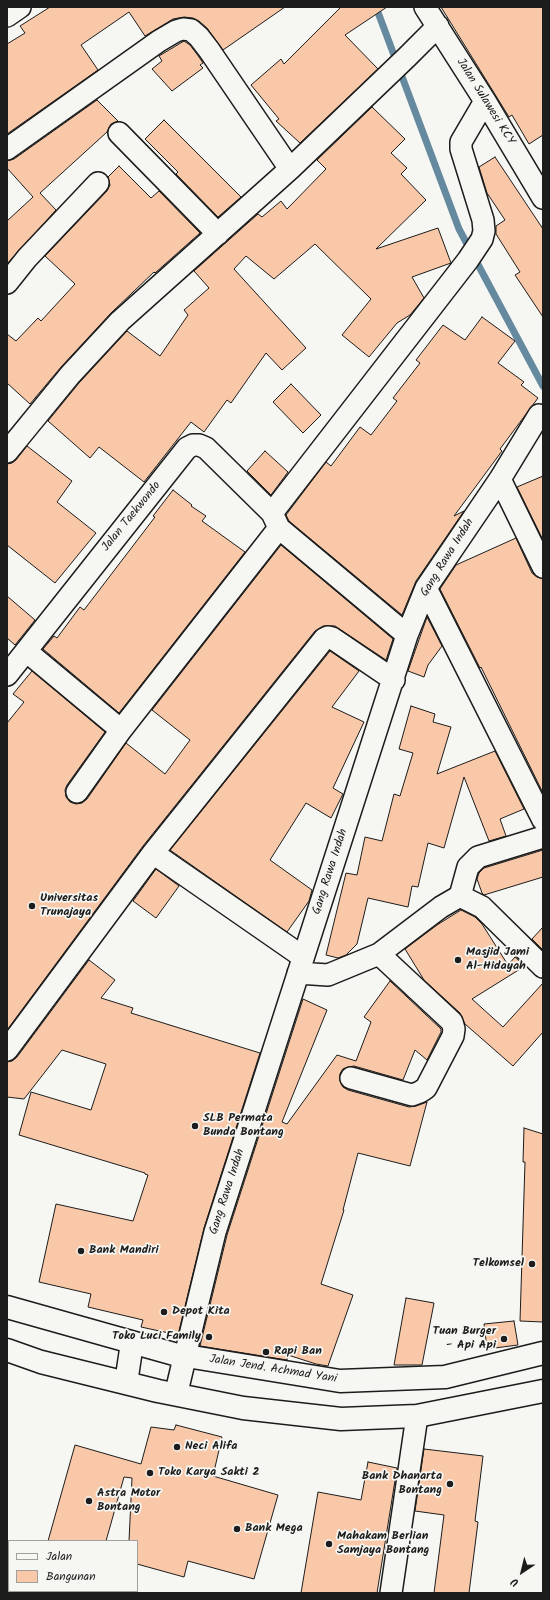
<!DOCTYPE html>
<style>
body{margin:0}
#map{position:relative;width:550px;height:1600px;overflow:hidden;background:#f6f6f2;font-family:Kalam,sans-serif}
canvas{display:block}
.frame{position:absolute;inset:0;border:8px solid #1c1c1c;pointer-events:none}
.legend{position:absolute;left:8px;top:1540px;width:130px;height:52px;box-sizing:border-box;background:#f6f6f2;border:1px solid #9f9f9c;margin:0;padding:5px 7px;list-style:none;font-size:12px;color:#1c1c1c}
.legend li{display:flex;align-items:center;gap:8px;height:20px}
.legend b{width:20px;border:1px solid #9f9f9c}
.north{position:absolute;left:502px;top:1552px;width:40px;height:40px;-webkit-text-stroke:3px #f6f6f2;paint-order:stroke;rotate:215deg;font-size:11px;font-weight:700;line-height:16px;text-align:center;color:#1c1c1c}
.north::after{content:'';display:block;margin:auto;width:14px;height:18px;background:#1c1c1c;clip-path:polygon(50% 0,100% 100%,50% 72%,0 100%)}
</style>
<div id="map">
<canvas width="550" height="1600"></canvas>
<div class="frame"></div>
<ul class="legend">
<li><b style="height:5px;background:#f6f6f2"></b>Jalan</li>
<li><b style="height:11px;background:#f9c8a8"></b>Bangunan</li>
</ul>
<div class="north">U</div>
</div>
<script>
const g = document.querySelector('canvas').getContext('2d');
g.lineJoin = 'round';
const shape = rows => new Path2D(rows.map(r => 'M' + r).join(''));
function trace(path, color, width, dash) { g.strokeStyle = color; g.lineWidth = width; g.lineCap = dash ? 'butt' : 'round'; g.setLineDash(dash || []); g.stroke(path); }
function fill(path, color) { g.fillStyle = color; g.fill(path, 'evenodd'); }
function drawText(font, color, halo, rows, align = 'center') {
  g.font = font + ' Kalam,sans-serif'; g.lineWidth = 3.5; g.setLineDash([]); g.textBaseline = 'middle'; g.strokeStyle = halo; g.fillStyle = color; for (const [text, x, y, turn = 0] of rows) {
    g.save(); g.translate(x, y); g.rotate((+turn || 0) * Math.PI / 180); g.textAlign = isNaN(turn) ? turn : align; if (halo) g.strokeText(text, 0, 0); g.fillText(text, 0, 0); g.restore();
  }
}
trace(shape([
 [376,7,459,229,543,386]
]), '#658a9f', 7);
const building = shape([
 [50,7,285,7,223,50,207,28,199,21,193,18,184,17,173,19,145,36,129,12,81,45,98,70,7,134,7,44,25,33,20,26,50,7],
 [341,7,387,7,345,35,378,69,300,143,276,121,279,119,251,85,281,59,284,64,341,7],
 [441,7,543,7,543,135,529,144,512,115,509,117,441,7],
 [184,41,190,45,199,57,203,63,200,65,203,68,172,91,152,69,162,61,159,56,184,41],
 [97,100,118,121,111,124,107,132,40,193,56,210,7,264,7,221,33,197,7,168,7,161,14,159,97,100],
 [372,107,405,139,391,153,407,168,401,174,426,200,376,249,438,228,451,263,412,277,424,298,410,315,397,323,369,357,342,335,371,299,315,244,274,279,246,256,234,269,306,348,282,370,266,353,231,403,227,400,204,432,191,422,144,482,99,447,90,458,48,421,79,383,127,331,160,356,188,315,184,310,209,288,194,271,258,214,262,217,281,201,287,209,326,169,317,160,372,107],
 [164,120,241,197,218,217,176,174,178,172,145,139,164,120],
 [495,157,543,229,543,317,515,275,520,272,496,234,496,226,505,220,487,193,479,167,495,157],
 [119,166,151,198,159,191,200,233,155,273,154,272,111,313,61,367,30,404,7,383,7,334,16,341,38,318,41,321,75,284,45,256,107,191,110,185,108,177,119,166],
 [482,317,515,341,498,363,524,382,521,385,538,398,500,449,502,451,454,516,464,511,416,581,402,615,289,521,286,515,326,462,331,466,360,427,371,435,397,401,393,398,420,363,416,360,443,325,465,340,482,317],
 [291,384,321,415,303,433,273,402,291,384],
 [27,446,72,481,57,502,96,533,55,583,7,545,7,464,12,463,16,460,27,446],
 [265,451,288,472,271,495,247,471,265,451],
 [543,476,543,540,517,487,543,476],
 [173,490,192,505,191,506,206,516,202,521,245,552,119,713,43,649,54,636,57,638,80,607,84,610,155,517,153,516,173,490],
 [516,538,532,573,537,577,543,579,543,793,481,667,480,668,440,589,456,565,516,538],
 [281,545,393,639,386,660,335,626,323,626,315,631,143,846,7,1030,7,723,24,702,13,694,32,671,105,732,67,785,65,790,66,797,70,802,76,804,82,803,87,799,126,743,165,774,190,740,152,710,281,545],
 [7,596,35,620,15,645,7,638,7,596],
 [427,617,442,646,428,665,424,677,408,671,427,617],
 [330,651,359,671,332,707,364,722,333,788,343,794,331,818,306,803,270,860,312,890,309,901,287,932,170,850,330,651],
 [411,706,435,714,433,722,451,727,437,774,495,751,524,809,500,819,506,836,489,841,464,777,444,848,428,843,418,887,412,886,408,907,368,898,357,944,346,955,338,958,326,955,346,873,357,875,365,837,382,841,394,794,400,796,413,753,399,749,411,706],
 [543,850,543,877,484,895,482,893,477,879,479,873,484,868,543,850],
 [156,869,179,886,156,918,133,901,156,869],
 [461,910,475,917,482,924,508,965,515,957,525,966,472,999,503,1027,543,983,543,1032,513,1066,465,1024,460,1013,424,980,405,949,437,925,461,910],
 [543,927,543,950,532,939,543,927],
 [89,960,115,980,101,998,133,1008,131,1013,260,1053,204,1228,178,1335,141,1327,143,1320,88,1307,91,1294,39,1282,56,1204,133,1221,148,1175,145,1174,145,1173,19,1135,31,1092,91,1110,106,1064,62,1050,24,1099,7,1097,7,1062,12,1061,17,1057,89,960],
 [390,981,441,1029,441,1032,427,1060,415,1050,403,1080,354,1066,348,1067,343,1069,340,1074,340,1081,343,1087,348,1090,409,1107,416,1106,427,1102,410,1166,358,1153,343,1210,344,1210,321,1284,353,1295,328,1366,316,1364,288,1355,287,1360,200,1346,227,1235,303,999,327,1010,282,1122,287,1124,337,1055,356,1061,371,1022,364,1017,390,981],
 [524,1128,543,1134,543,1322,520,1321,525,1162,523,1162,524,1128],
 [406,1298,434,1303,422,1365,394,1365,406,1298],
 [514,1321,518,1345,487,1349,484,1324,514,1321],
 [176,1425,222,1437,213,1476,278,1495,254,1579,188,1561,184,1577,137,1564,137,1541,129,1541,132,1478,124,1477,106,1541,48,1541,75,1445,141,1464,151,1427,174,1430,176,1425],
 [424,1449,483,1456,475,1521,478,1522,469,1593,434,1593,444,1515,415,1511,424,1449],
 [368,1462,397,1468,377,1593,301,1593,318,1492,361,1500,368,1462]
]);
fill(building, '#f9c8a8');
trace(building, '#1c1c1c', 1);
const street = shape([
 [425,7,485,101,543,198],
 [7,16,20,7],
 [119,133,218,234],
 [7,149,159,41,176,31,183,29,191,30,199,37,209,50,290,169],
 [7,283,27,258,98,183],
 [7,452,70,375,120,321,290,169,407,57,438,26],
 [500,479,543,567],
 [426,588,543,820],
 [407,635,279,528,272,513,468,260,482,239,484,231,483,220,461,149,461,142,485,101],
 [26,651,121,730],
 [7,675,187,448,193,445,199,445,206,448,272,513],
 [77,792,121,730,279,528],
 [153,853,303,957],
 [460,896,468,867,478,857,543,837],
 [298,973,328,975,379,954,441,907,460,896,482,907,543,967],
 [7,1050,153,853,324,639,328,637,332,638,394,680],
 [351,1078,412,1095,420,1092,426,1088,453,1036,454,1029,452,1022,379,954],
 [185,1356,215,1232,407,635,426,588,500,479,539,415],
 [391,1593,417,1416]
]);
const secondary = shape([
 [7,1307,174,1354,340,1381,445,1377,543,1353],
 [7,1350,41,1362,158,1391,243,1408,341,1419,417,1416,543,1391],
 [126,1383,132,1343],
 [176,1394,185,1356]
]);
trace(street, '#1c1c1c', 24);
trace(secondary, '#1c1c1c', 25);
trace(street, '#f6f6f2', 21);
trace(secondary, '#f6f6f2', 22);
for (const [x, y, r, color] of [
 [32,906,4,"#1c1c1c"],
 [458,960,4,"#1c1c1c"],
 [195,1126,4,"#1c1c1c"],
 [81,1251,4,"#1c1c1c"],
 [532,1264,4,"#1c1c1c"],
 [164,1312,4,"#1c1c1c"],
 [209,1337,4,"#1c1c1c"],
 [504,1339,4,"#1c1c1c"],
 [266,1352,4,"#1c1c1c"],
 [177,1447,4,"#1c1c1c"],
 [150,1473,4,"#1c1c1c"],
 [450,1484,4,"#1c1c1c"],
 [89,1501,4,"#1c1c1c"],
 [237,1529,4,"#1c1c1c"],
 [329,1544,4,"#1c1c1c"]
]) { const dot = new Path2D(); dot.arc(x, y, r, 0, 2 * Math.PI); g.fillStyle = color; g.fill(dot); trace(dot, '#f6f6f2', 1.5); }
drawText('12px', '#1c1c1c', '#f6f6f2', [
 ["Jalan Sulawesi KCY",485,102,58],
 ["Jalan Taekwondo",132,517,-51],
 ["Gang Rawa Indah",448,558,-58],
 ["Gang Rawa Indah",331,872,-72],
 ["Gang Rawa Indah",228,1192,-72],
 ["Jalan Jend. Achmad Yani",273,1370,9]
]);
drawText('bold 12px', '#1c1c1c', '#f6f6f2', [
 ["Universitas",40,899],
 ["Trunajaya",40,913],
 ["Masjid Jami",466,953],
 ["Al-Hidayah",466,967],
 ["SLB Permata",203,1119],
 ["Bunda Bontang",203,1133],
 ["Bank Mandiri",89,1251],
 ["Telkomsel",524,1264,"right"],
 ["Depot Kita",172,1312],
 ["Tuan Burger",496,1332,"right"],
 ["- Api Api",496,1346,"right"],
 ["Toko Luci Family",201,1337,"right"],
 ["Rapi Ban",274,1352],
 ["Neci Alifa",185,1447],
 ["Toko Karya Sakti 2",158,1473],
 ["Bank Dhanarta",442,1477,"right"],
 ["Bontang",442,1491,"right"],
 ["Astra Motor",97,1494],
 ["Bontang",97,1508],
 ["Bank Mega",245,1529],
 ["Mahakam Berlian",337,1537],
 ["Samjaya Bontang",337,1551]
], 'left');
</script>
